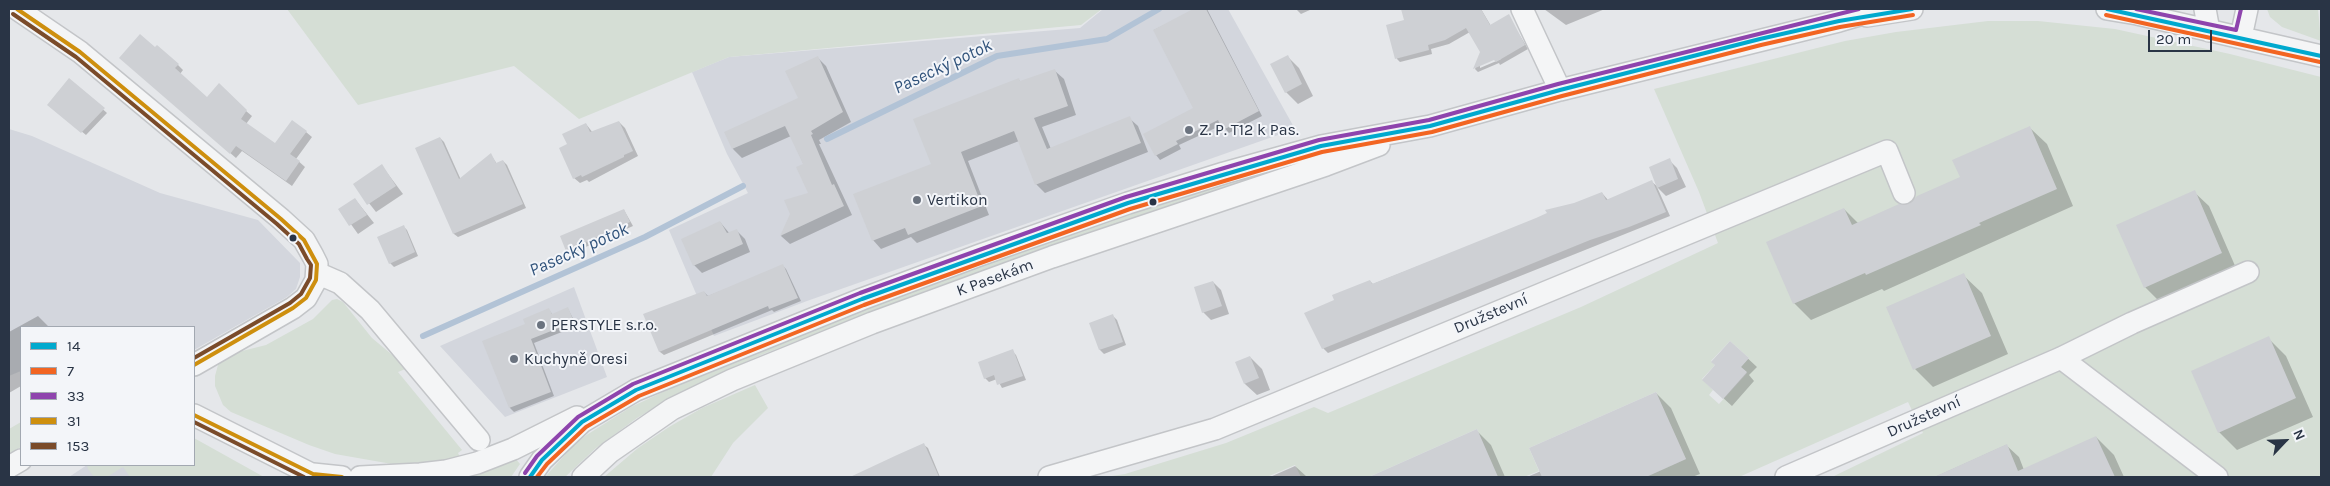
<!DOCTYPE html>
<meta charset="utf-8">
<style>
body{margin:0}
#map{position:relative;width:2330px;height:486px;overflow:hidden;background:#e5e7ea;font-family:Karla,sans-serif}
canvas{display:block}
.frame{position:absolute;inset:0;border:10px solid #293445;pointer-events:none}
.legend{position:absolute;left:20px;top:326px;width:175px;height:140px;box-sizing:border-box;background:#f3f5f9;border:1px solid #a2a8b1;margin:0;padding:6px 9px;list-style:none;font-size:15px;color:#293445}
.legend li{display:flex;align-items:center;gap:10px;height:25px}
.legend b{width:25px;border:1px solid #a2a8b1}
.north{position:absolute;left:2260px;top:416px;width:50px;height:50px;-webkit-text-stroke:4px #f3f5f9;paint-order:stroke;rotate:66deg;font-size:14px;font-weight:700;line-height:20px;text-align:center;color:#293445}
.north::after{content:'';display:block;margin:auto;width:18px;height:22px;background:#293445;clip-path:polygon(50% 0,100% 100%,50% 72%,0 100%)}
.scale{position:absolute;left:2148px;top:30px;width:64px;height:22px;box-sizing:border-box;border:2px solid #293445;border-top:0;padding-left:6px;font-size:15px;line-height:18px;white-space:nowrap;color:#293445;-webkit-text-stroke:4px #f3f5f9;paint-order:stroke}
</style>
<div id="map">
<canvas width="2330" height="486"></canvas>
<div class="frame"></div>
<ul class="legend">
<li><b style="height:6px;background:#00a9ce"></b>14</li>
<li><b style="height:6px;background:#f26522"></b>7</li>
<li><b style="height:6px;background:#8e44ad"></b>33</li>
<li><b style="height:6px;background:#ce8f0e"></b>31</li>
<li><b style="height:6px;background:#7a4b2a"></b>153</li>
</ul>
<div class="north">N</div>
<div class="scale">20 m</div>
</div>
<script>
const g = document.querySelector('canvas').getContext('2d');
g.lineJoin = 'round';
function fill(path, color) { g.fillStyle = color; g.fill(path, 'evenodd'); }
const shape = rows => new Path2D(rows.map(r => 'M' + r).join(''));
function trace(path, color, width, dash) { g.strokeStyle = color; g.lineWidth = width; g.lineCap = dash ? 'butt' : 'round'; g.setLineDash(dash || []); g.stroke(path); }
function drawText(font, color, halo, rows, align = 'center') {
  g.font = font + ' Karla,sans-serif'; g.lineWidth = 4; g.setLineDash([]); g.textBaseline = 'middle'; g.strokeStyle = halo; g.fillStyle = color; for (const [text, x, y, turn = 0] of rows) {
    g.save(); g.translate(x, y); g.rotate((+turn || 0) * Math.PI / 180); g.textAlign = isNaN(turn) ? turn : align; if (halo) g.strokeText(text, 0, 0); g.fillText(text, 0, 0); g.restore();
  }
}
fill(shape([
 [1103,9,1228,9,1295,129,807,301,714,336,669,230,748,193,727,154,692,72,729,57,1080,28],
 [9,129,32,136,160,193,258,220,300,263,300,277,296,289,287,297,194,350,194,327,21,327,21,371,9,376],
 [574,287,607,377,505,417,440,346],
 [87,465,126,465,135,477,69,477]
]), '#d3d6dd');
fill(shape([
 [287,9,1102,9,1081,25,729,57,579,119,514,66,358,105],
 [2267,9,2318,9,2321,41,2282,27,2270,17],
 [1988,21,2038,21,2115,29,2230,54,2321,77,2321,477,1832,477,1923,433,1908,402,1739,477,1646,477,1686,459,1656,392,1529,448,1539,471,1524,477,1498,477,1477,429,1369,477,1301,477,1295,465,1267,477,1105,477,1125,474,1226,443,1314,407,1328,413,1581,307,1718,243,1699,192,1654,89,1845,41,1896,32],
 [1730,341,1749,358,1741,367,1747,373,1719,404,1709,395,1713,390,1702,379,1715,365,1711,361],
 [1265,172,1257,177,1123,221,925,291,761,355,681,392,637,418,596,448,565,477,545,477,571,448,585,436,631,407,678,385,925,286,1122,216,1257,173],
 [337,299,343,302,372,338,408,368,398,372,462,450,458,453,461,459,420,465,392,464,335,454,309,445,231,412,223,405,215,386,215,376,218,365,225,357,234,353,266,345,313,319,332,300],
 [755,385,768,408,733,443,711,477,604,477,638,448,669,427,702,408],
 [21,422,21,447,9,454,9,429],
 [194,438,264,477,130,477,123,467,107,477,94,477,88,469,87,465,194,465],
 [515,458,520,464,511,477,461,477]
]), '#d5ded5');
fill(shape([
 [1196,9,1207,9,1262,116,1229,133,1222,125,1179,145,1181,149,1160,160,1156,155,1195,108,1154,30],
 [1296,9,1312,9,1301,14],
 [1402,9,1481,9,1491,26,1508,16,1528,49,1500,65,1499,63,1478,72,1475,69,1482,52,1470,32,1449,44,1431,49,1432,54,1400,62,1397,59,1388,26,1405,21],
 [1500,56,1501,59,1480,68,1480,65],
 [1544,9,1605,9,1566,25],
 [817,57,826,66,851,122,819,140,821,144,819,144,852,215,790,244,781,236,791,214,809,194,804,165,791,136,742,158,733,149,726,132,799,99],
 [1288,57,1299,68,1313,96,1298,104,1286,92],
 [127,64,178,65,183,70,180,74,207,98,246,111,252,116,246,124,276,145,306,132,312,137,296,159,305,167,292,186,242,151,236,158],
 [1055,71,1064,79,1076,115,1042,127,1051,149,1129,118,1138,126,1148,152,1045,193,1036,184,1019,141,968,161,989,215,917,243,911,237,881,249,873,240,933,164,1019,80,1021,82],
 [70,80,107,113,86,135,53,108],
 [619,122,625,128,638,156,589,182,587,180,580,183,574,178,569,145,586,124,593,133],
 [2030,128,2047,144,2073,206,1884,291,1882,289,1811,320,1794,303,1844,209,1858,223,1910,206,1961,178],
 [440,138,444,142,461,180,491,155,497,164,503,161,507,165,526,208,458,237,454,234,417,149],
 [1669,160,1677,168,1686,187,1666,196,1657,187,1670,216,1328,353,1323,348,1335,300,1370,281,1373,284,1602,193,1608,200,1652,182,1658,187],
 [382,166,403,194,376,212,354,184],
 [2194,192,2209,206,2236,268,2159,301,2145,287],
 [355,199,374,223,358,234,340,209],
 [624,210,633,226,570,254,567,250],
 [720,222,730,234,737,231,745,239,750,252,702,273,694,265],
 [403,226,407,230,418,256,394,267,390,263],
 [783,266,786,269,801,301,774,312,772,310,664,355,660,352,645,315,704,292,708,296],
 [1963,275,1982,293,2008,354,1933,387,1915,369,1888,308],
 [1213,282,1221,290,1229,314,1211,320,1203,312],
 [568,309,577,326,534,343,554,396,514,412,510,408,484,342,527,325,549,310,553,315],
 [38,316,49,327,21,327,21,386,9,393,9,332],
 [1113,316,1117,320,1126,345,1104,354,1100,350,1090,324],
 [2268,338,2286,356,2313,417,2237,450,2219,432],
 [1730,342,1757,367,1749,375,1754,381,1732,406,1711,387,1716,365],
 [1012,351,1016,355,1026,380,1002,388,997,379,989,382,985,378],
 [1250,357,1262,369,1270,390,1257,395,1245,384,1237,363],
 [1656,393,1671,408,1700,474,1692,477,1527,477,1541,471],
 [1477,431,1491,445,1505,477,1372,477],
 [2096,437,2114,455,2124,477,1935,477,2006,445,2019,457,2024,470],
 [924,445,928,448,940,477,851,477],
 [1295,466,1307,477,1270,477]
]), '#0003');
trace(shape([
 [827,139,997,56,1107,39,1159,9],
 [423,336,645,237,743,186]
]), '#b2c3d6', 6);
fill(shape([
 [1193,9,1206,9,1259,111,1223,130,1218,120,1176,141,1178,144,1155,156,1143,134,1193,108,1153,30],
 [1401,9,1481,9,1490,25,1509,14,1525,45,1496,62,1494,60,1473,69,1480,52,1466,28,1445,40,1428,45,1429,50,1395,59,1386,25,1404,20],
 [140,34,155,47,157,45,179,64,175,68,207,97,219,83,247,110,241,119,275,143,292,120,307,131,290,154,300,161,286,181,236,146,230,154,119,58],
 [1288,55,1302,84,1285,93,1270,64],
 [818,56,843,112,811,131,813,134,811,135,832,185,834,184,844,206,780,236,790,214,784,200,808,193,796,167,803,164,785,126,732,149,724,132,798,98,785,71],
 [1055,69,1068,106,1034,118,1047,149,1130,116,1141,143,1035,185,1014,131,961,152,982,206,908,235,905,228,872,241,853,194,931,164,913,119,1019,78,1020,81],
 [69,78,105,108,81,133,47,105],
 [619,121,633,151,624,155,624,157,582,177,581,175,573,179,559,148,567,144,562,134,586,123,590,132],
 [2030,126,2057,189,1979,223,1981,225,1866,275,1865,273,1793,304,1766,242,1844,208,1852,225,1899,204,1909,204,1917,196,1960,177,1952,160],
 [440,137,459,179,491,153,496,163,503,160,523,204,453,234,415,148],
 [1670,158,1678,179,1657,188,1649,167],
 [382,164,396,186,367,205,353,184],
 [1652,180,1666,212,1629,227,1590,240,1322,349,1304,313,1334,300,1332,295,1370,280,1372,284,1402,272,1536,218,1547,213,1545,210,1574,203,1602,192,1606,200],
 [2195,190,2222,253,2144,288,2116,225],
 [355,198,367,215,349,226,338,209],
 [624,209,630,222,566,251,560,236],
 [720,221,727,233,737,229,743,244,693,266,681,239],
 [404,225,415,252,389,264,377,237],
 [783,264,798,298,769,309,768,306,659,352,643,314,704,291,707,296],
 [1964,273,1991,336,1913,370,1886,307],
 [1213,281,1222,306,1202,313,1194,287],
 [568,307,574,322,531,339,551,392,509,408,482,341,525,324,523,319,549,308,552,314],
 [1113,314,1123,342,1099,350,1089,323],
 [2269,336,2296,398,2218,433,2191,371],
 [1730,341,1749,358,1741,367,1747,372,1723,399,1702,380,1715,365,1711,362],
 [1013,349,1023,376,997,385,994,375,984,379,978,362],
 [1250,356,1259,378,1244,384,1235,362],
 [1656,392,1686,459,1646,477,1542,477,1529,448],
 [1477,429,1498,477,1369,477],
 [2096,436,2115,477,1934,477,2007,444,2018,471],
 [924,443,939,477,850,477,897,455]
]), '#ced0d4');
const minor = shape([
 [17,9,80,52,281,219,304,240,313,256,317,264,316,280,306,298,293,308,194,365],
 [1522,9,1560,90],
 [2107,9,2137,14,2321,56],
 [2205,9,2209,31],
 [1867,16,1912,9],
 [2241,37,2247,9],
 [317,273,340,283,370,310,479,440],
 [2061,358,2217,477],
 [194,415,317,477],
 [9,467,21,460],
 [313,474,342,477],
 [360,477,420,474,446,471,477,463,513,449,577,417],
 [530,477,542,460,582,422,636,390,862,299,980,255,1128,203,1224,173,1321,146,1430,126,1560,90,1839,21,1880,9],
 [583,477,610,452,672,409,732,380,872,323,1052,257,1326,165,1379,145],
 [1049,477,1215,429,1887,151,1904,193],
 [1786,477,2061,358,2132,323,2248,272]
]);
trace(minor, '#c3c5c8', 24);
trace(minor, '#f4f5f6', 21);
trace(shape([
 [2107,9,2321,56],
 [530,477,542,460,582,422,636,390,862,299,1128,203,1321,146,1430,126,1560,90,1760,39,1839,21,1912,9]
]), '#00a9ce', 4);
trace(shape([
 [2106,15,2320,62],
 [537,477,547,464,586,427,639,396,864,305,1130,209,1322,152,1432,132,1562,96,1761,45,1840,27,1913,15]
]), '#f26522', 4);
trace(shape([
 [2136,9,2236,30,2241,9],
 [525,473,537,456,578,417,633,384,860,293,1126,197,1319,140,1429,120,1558,84,1859,9]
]), '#8e44ad', 4);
trace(shape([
 [17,9,80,52,281,219,304,240,317,264,316,280,306,298,293,308,194,365],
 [194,415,313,474,342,477]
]), '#ce8f0e', 4);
trace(shape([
 [13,14,76,57,277,224,299,244,307,259,311,265,310,278,301,294,290,303,194,358],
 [194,422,304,477]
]), '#7a4b2a', 4);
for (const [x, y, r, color] of [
 [1189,130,5,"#6b737f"],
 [917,200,5,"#6b737f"],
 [1153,202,4.5,"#293445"],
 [293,238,4.5,"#293445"],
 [541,325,5,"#6b737f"],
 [514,359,5,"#6b737f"]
]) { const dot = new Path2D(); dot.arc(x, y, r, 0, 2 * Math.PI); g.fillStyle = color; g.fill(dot); trace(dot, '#f3f5f9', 2); }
drawText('16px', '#293445', '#f3f5f9', [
 ["Z. P. T12 k Pas.",1199,130],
 ["Vertikon",927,200],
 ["PERSTYLE s.r.o.",551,325],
 ["Kuchyně Oresi",524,359]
], 'left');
drawText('16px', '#293445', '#f3f5f9', [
 ["K Pasekám",995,278,-20],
 ["Družstevní",1491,314,-23],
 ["Družstevní",1924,417,-24]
]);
drawText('italic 18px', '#31537b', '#f3f5f9', [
 ["Pasecký potok",943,67,-25],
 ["Pasecký potok",579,250,-24]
]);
</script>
